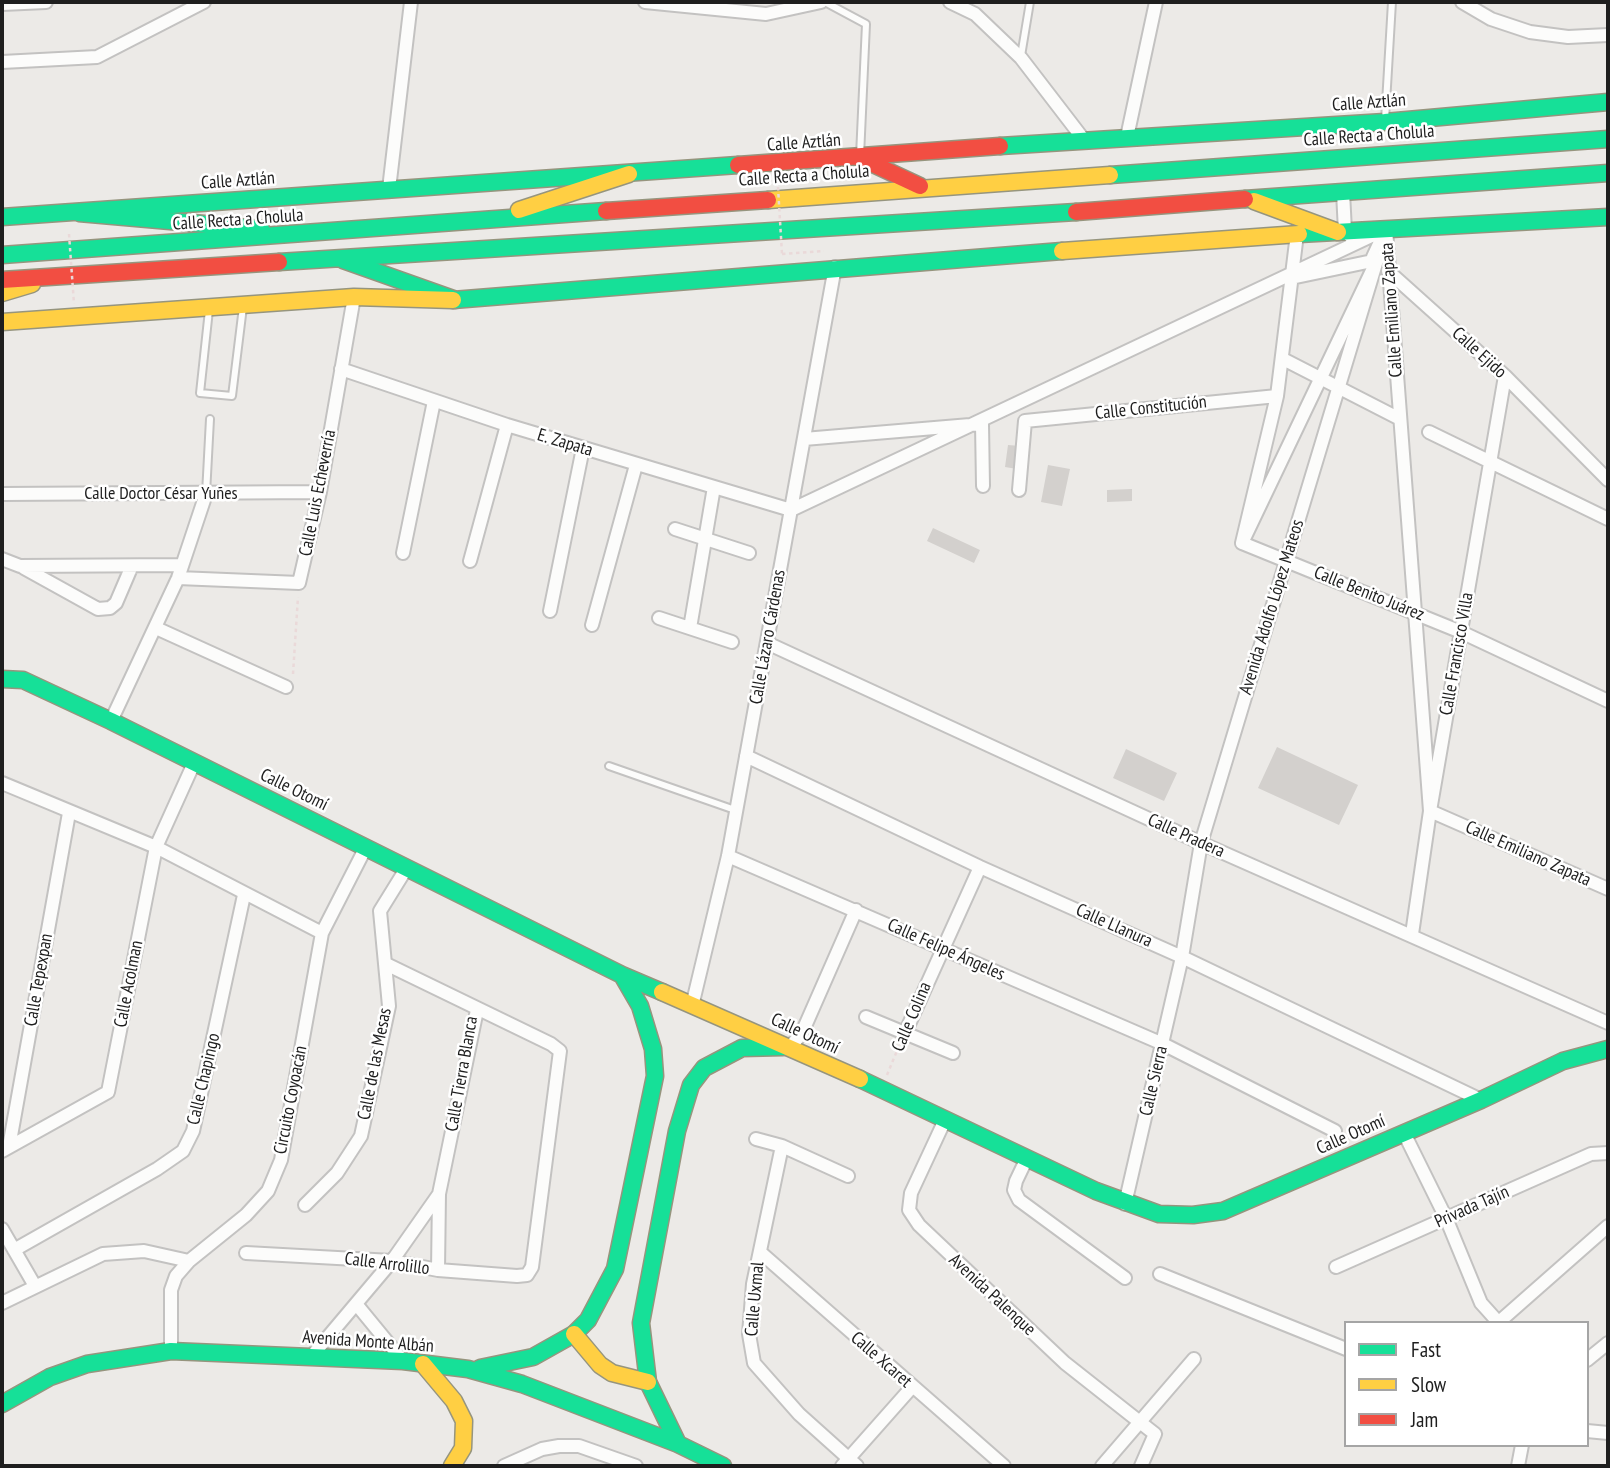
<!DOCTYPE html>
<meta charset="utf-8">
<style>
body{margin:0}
#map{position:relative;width:1610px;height:1468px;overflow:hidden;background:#eceae7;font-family:"PT Sans Narrow",sans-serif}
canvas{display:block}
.frame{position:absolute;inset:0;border:4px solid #1e1e1e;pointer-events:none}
.legend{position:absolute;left:1344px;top:1321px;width:245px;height:126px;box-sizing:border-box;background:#fff;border:2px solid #a5a5a5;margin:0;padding:9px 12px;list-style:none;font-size:21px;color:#1e1e1e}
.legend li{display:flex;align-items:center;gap:14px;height:35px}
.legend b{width:35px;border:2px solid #a5a5a5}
</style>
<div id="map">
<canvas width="1610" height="1468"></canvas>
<div class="frame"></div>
<ul class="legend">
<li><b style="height:9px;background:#16e098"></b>Fast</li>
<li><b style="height:9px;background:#ffcf43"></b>Slow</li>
<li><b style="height:9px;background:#f24e42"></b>Jam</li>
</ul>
</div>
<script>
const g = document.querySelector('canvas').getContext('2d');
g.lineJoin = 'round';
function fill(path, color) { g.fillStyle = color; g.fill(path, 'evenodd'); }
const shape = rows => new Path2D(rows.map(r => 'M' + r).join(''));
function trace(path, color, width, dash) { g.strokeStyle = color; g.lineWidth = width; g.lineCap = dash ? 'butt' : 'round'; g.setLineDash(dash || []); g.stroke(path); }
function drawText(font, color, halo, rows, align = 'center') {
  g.font = font + ' "PT Sans Narrow",sans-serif'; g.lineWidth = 5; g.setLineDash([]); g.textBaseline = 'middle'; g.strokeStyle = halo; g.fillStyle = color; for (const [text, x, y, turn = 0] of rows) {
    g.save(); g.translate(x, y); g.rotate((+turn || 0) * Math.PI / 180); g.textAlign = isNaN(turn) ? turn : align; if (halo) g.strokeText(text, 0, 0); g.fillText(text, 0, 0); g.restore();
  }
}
fill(shape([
 [1008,445,1020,446,1017,469,1005,467],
 [1048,465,1070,469,1062,506,1041,502],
 [1132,489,1132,501,1107,502,1107,490],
 [933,528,980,550,974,563,927,541],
 [1277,747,1358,785,1339,825,1258,788],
 [1126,749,1177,773,1164,801,1113,778]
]), '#d3d0cd');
const lane = shape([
 [825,2,866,24,860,156],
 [1021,56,1030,2],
 [1385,120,1392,2],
 [209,310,200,393,232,396,243,307],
 [206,494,210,419],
 [609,766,735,810]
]);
const street = shape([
 [645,2,766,14,821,2],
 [950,2,975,14,1021,58,1084,140],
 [1462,2,1491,19,1530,32,1568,37,1608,35],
 [2,4,46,2],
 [2,62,97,57,204,2],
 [1127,137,1156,2],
 [389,189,411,2],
 [1343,192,1345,231,1351,237],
 [1388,271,1505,376,1608,480],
 [1296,277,1377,260],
 [1283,359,1400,419],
 [341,369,507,425,791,510,1386,229,1430,811,1608,889],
 [1429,432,1608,519],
 [804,439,982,424,983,486],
 [1019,490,1025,421,1277,396],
 [2,494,320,492],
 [675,529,749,553],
 [1242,543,1461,632,1608,701],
 [403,553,434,401],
 [2,559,20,566,181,565],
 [470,561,507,425],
 [24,568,98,609,110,608,116,603,131,568],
 [178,578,299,583,320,492,354,297],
 [550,611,583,448],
 [659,618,732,642],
 [592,625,636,465],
 [156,628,286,687],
 [690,628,714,487],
 [767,643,1201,843,1608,1023],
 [111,721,178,578,206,494],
 [746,756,980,867,1182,957,1481,1100],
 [2,783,156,847,322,933],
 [728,856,1163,1044,1335,1131],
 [1412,934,1430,811,1505,376],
 [692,1006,728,856,835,267],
 [866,1017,953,1053],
 [905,1033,980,867],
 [791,1046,802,1033,856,910],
 [944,1122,911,1193,909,1210,919,1225,1065,1363,1155,1434,1141,1466],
 [1404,1133,1446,1218,1481,1303,1499,1323],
 [756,1139,782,1146,848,1176],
 [782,1146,753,1284,749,1334,754,1363,799,1414,857,1466],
 [9,1147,69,813],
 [2,1151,108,1092,156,847,194,763],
 [1027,1158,1016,1181,1014,1190,1019,1200,1125,1278],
 [1125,1204,1182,957,1201,843,1377,260,1386,229,1373,257,1377,260,1242,543,1277,396,1297,234],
 [305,1205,337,1173,361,1136,389,1006,380,911,406,869],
 [2,1229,35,1286],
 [14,1250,157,1169,183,1151,193,1131,244,895],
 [760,1252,1004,1466],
 [246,1253,392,1261,438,1270,517,1276,527,1275,532,1267,560,1051,551,1044,386,964],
 [1336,1267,1591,1154,1608,1153],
 [438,1270,439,1194],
 [1160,1274,1346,1349],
 [2,1303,103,1254,144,1251,189,1261],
 [357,1305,403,1361],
 [1499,1322,1608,1226],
 [171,1351,171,1290,176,1276,189,1261,246,1215,268,1191,281,1160,322,933,366,847],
 [311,1357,392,1261,439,1194,477,1010],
 [1587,1360,1608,1343],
 [1587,1431,1608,1433],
 [504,1466,542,1449,559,1446,579,1446,636,1466],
 [842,1466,912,1387],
 [1102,1466,1194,1359],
 [1518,1466,1522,1445]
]);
const fast = shape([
 [1000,146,1385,122,1608,102],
 [1110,175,1608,139],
 [1245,199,1608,173],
 [79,213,261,229],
 [2,217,738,165],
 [1299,234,1608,217],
 [2,255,606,211],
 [343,260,456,300],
 [279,262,1076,212],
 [453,300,1062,251],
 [2,679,23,680,111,721,622,975,662,992],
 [860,1079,1096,1191,1159,1214,1193,1215,1223,1211,1481,1100,1563,1061,1608,1049],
 [480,1368,533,1357,574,1334,588,1320,615,1269,655,1076,653,1049,640,1006,622,975],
 [2,1404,50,1377,87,1364,171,1351,403,1361,468,1369,522,1384,678,1444,723,1466],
 [678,1444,648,1382,641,1323,677,1131,691,1085,704,1068,742,1048,783,1047]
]);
const slow = shape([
 [768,200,1110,175],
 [1254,201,1338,232],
 [519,210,629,174],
 [1062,251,1299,234],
 [2,293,32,284],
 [2,322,354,297,453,300],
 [662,992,860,1079],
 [574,1334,600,1365,612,1373,648,1382],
 [423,1364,454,1401,464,1421,463,1448,452,1466]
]);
const jam = shape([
 [860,158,920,186],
 [738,165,1000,146],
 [606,211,768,200],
 [1076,212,1245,199],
 [2,280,279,262]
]);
trace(lane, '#c3c2c1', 10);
trace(street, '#c3c2c1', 16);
trace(fast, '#96957e', 19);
trace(slow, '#96957e', 19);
trace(jam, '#96957e', 19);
trace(shape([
 [782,254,824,251],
 [293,674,298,597],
 [887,1075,899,1046]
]), '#ead9d9', 2.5, [3.5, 3.5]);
trace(lane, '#fcfcfb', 6);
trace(street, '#fcfcfb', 12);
trace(fast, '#16e098', 16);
trace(slow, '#ffcf43', 16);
trace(jam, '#f24e42', 16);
trace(shape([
 [778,187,782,254],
 [69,234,74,304]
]), '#ead9d9', 2.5, [3.5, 3.5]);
drawText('18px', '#1e1e1e', '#fff', [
 ["Calle Aztlán",1369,103,-4],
 ["Calle Recta a Cholula",1369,136,-4],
 ["Calle Aztlán",804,143,-4],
 ["Calle Recta a Cholula",804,176,-4],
 ["Calle Aztlán",238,181,-4],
 ["Calle Recta a Cholula",238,220,-4],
 ["Calle Emiliano Zapata",1392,310,-94],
 ["Calle Ejido",1479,353,42],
 ["Calle Constitución",1151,408,-6],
 ["E. Zapata",565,443,17],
 ["Calle Luis Echeverría",318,493,-79],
 ["Calle Doctor César Yuñes",161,494],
 ["Calle Benito Juárez",1369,594,22],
 ["Avenida Adolfo López Mateos",1272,607,-73],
 ["Calle Lázaro Cárdenas",768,637,-80],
 ["Calle Francisco Villa",1457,654,-80],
 ["Calle Otomí",294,790,26],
 ["Calle Pradera",1186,836,24],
 ["Calle Emiliano Zapata",1528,854,24],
 ["Calle Llanura",1114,926,24],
 ["Calle Felipe Ángeles",946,950,24],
 ["Calle Tepexpan",39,980,-80],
 ["Calle Acolman",129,984,-79],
 ["Calle Colina",912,1017,-67],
 ["Calle Otomí",805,1034,25],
 ["Calle de las Mesas",375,1064,-79],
 ["Calle Tierra Blanca",462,1074,-80],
 ["Calle Chapingo",204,1079,-77],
 ["Calle Sierra",1154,1081,-77],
 ["Circuito Coyoacán",291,1100,-79],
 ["Calle Otomí",1351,1135,-24],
 ["Privada Tajín",1472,1207,-24],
 ["Calle Arrolillo",387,1264,7],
 ["Avenida Palenque",992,1295,43],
 ["Calle Uxmal",755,1299,-85],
 ["Avenida Monte Albán",368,1342,4],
 ["Calle Xcaret",881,1360,41]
]);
</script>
